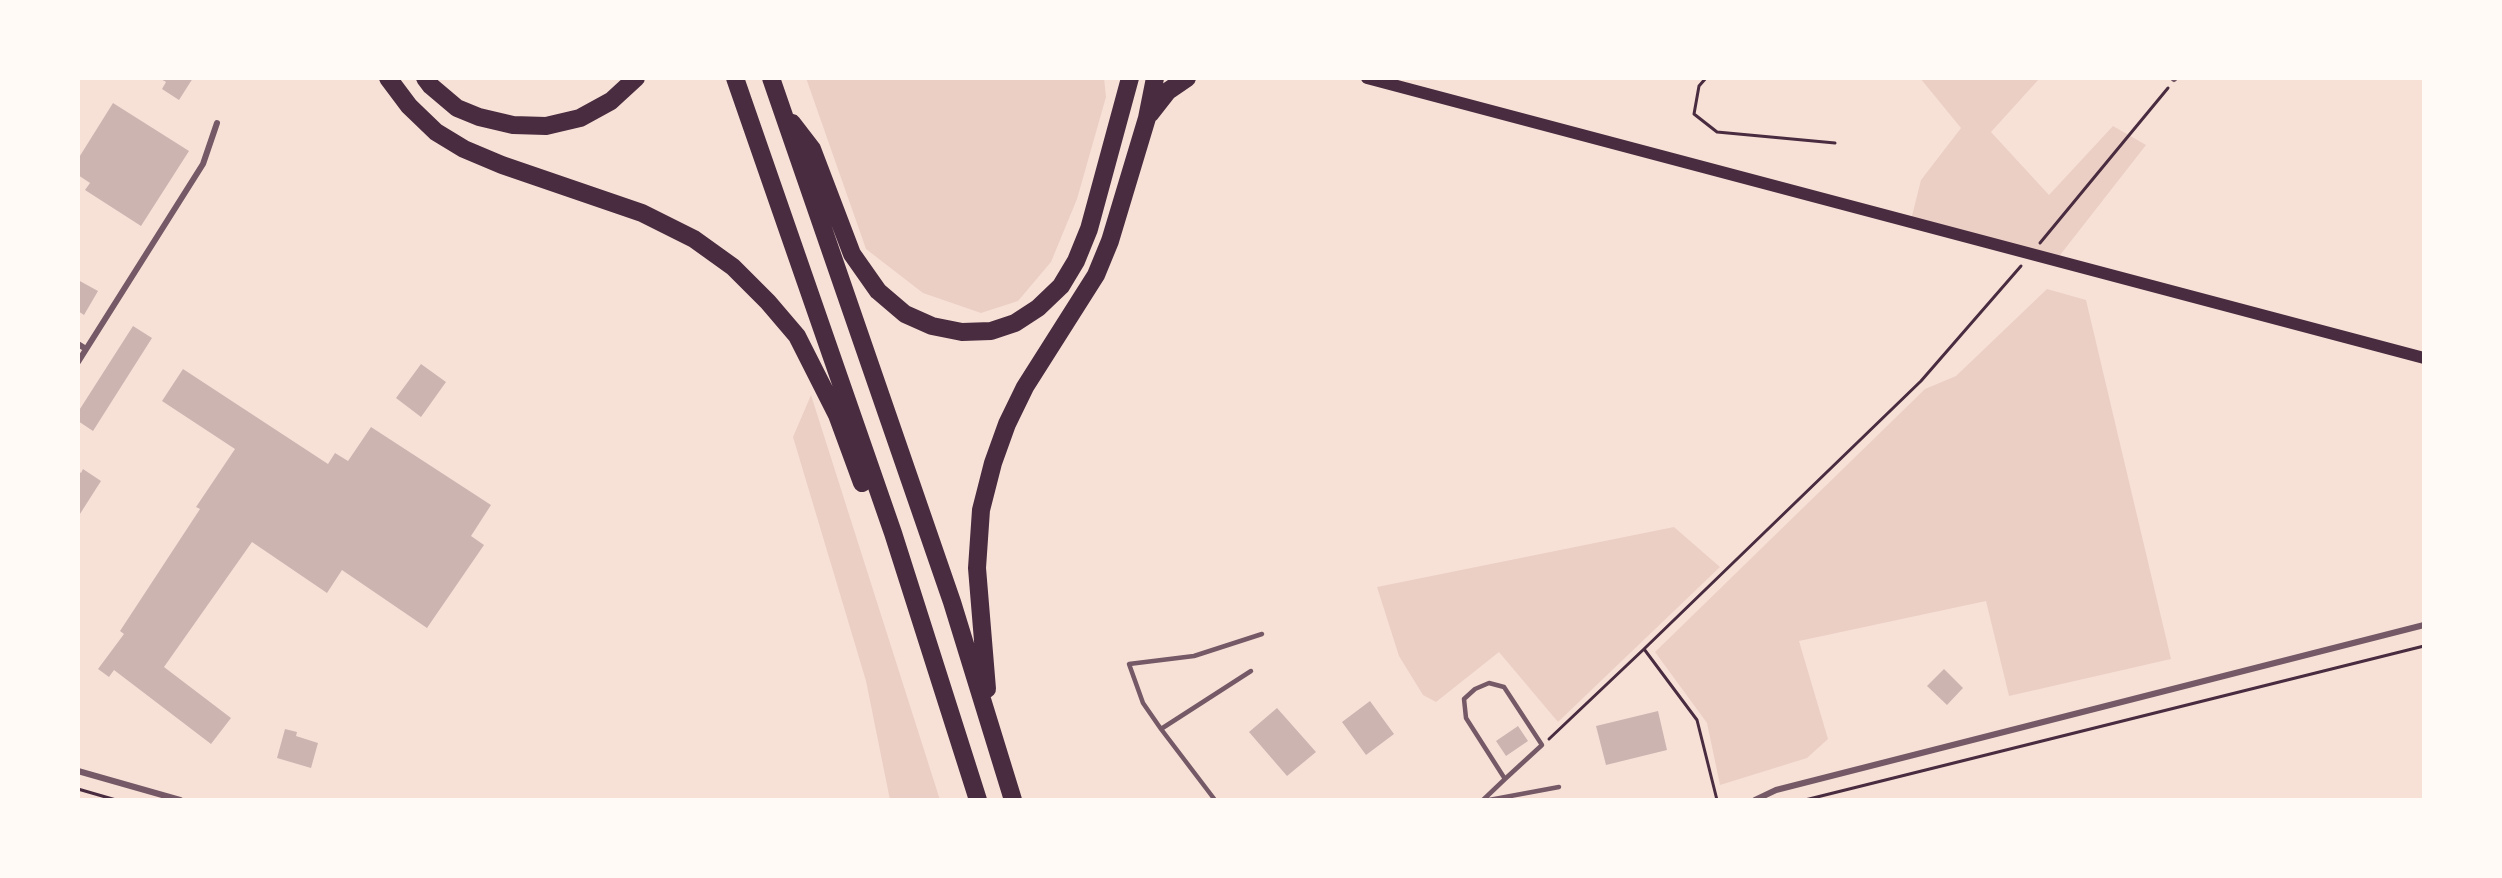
<!DOCTYPE html>
<style>
body{margin:0}
#map{position:relative;width:2502px;height:878px;overflow:hidden;background:#f7e1d7;font-family:Signika,sans-serif}
canvas{display:block}
.frame{position:absolute;inset:0;border:80px solid #fffaf5;pointer-events:none}
</style>
<div id="map">
<canvas width="2502" height="878"></canvas>
<div class="frame"></div>
</div>
<script>
const g = document.querySelector('canvas').getContext('2d');
g.lineJoin = 'round';
function fill(path, color) { g.fillStyle = color; g.fill(path, 'evenodd'); }
const shape = rows => new Path2D(rows.map(r => 'M' + r).join(''));
function trace(path, color, width, dash) { g.strokeStyle = color; g.lineWidth = width; g.lineCap = dash ? 'butt' : 'round'; g.setLineDash(dash || []); g.stroke(path); }
fill(shape([
 [806,78,1104,78,1106,97,1077,199,1051,262,1018,301,981,313,923,293,866,249],
 [1920,78,2040,78,1991,132,2049,195,2113,126,2146,145,2057,259,1911,220,1921,180,1961,128],
 [2047,289,2086,300,2171,659,2009,696,1986,601,1799,641,1828,739,1807,758,1720,785,1707,723,1655,652,1925,389,1956,376],
 [811,395,940,800,890,800,866,681,793,437],
 [1674,527,1720,567,1558,722,1499,652,1436,702,1423,695,1399,656,1377,587]
]), '#ebcfc5');
fill(shape([
 [159,78,193,78,179,100,162,89,166,82],
 [113,103,189,151,141,226,85,190,90,183,78,175,78,159],
 [78,280,98,291,84,315,78,311],
 [133,326,152,338,93,431,78,421,78,412],
 [421,364,446,382,421,417,396,398],
 [183,369,328,464,335,453,348,461,371,427,491,505,471,536,484,545,427,628,342,570,327,593,252,542,164,667,231,718,211,744,114,670,109,677,98,669,124,634,120,631,200,509,196,507,235,449,162,401],
 [83,469,101,481,78,517,78,471,81,473],
 [1944,669,1963,688,1947,705,1927,686],
 [1370,701,1394,734,1366,755,1342,722],
 [1277,708,1316,752,1287,776,1249,732],
 [1658,711,1667,750,1606,765,1596,726],
 [1518,726,1528,741,1506,756,1496,741],
 [285,729,297,732,296,736,318,743,311,768,277,758]
]), '#ccb4b1');
trace(shape([
 [1706,78,1699,86,1694,114,1717,132,1835,143],
 [2040,243,2168,88],
 [1644,649,1697,720,1717,800],
 [1549,739,1644,649,1921,381,2021,266],
 [78,789,116,800],
 [1805,800,2424,646]
]), '#4a2c40', 3);
trace(shape([
 [1161,729,1143,703,1129,664,1194,656,1262,634],
 [1215,800,1161,729,1251,671],
 [1483,800,1505,779,1542,745,1504,687,1489,683,1475,689,1464,699,1466,718,1505,779],
 [1489,800,1559,787]
]), '#755966', 4.5);
trace(shape([
 [2174,79,2175,78],
 [78,344,86,349],
 [78,362,203,164,217,123],
 [78,771,180,800],
 [1755,800,1776,790,2424,625]
]), '#755966', 6);
trace(shape([
 [1367,78,2424,358]
]), '#4a2c40', 12);
trace(shape([
 [388,78,409,106,436,132,464,149,502,165,642,213,694,239,733,267,768,302,797,336,837,415,862,483],
 [425,78,431,86,457,108,479,117,513,125,546,126,580,118,611,101,636,78],
 [735,78,893,533,978,800],
 [771,78,952,602,1013,800],
 [1150,114,1168,91,1187,78],
 [792,123,812,149,852,254,878,291,905,314,932,326,962,332,991,331,1015,323,1038,308,1061,286,1076,261,1089,229,1130,78],
 [987,689,977,568,981,510,993,463,1007,424,1025,387,1096,275,1110,241,1147,118,1155,78]
]), '#4a2c40', 18);
</script>
